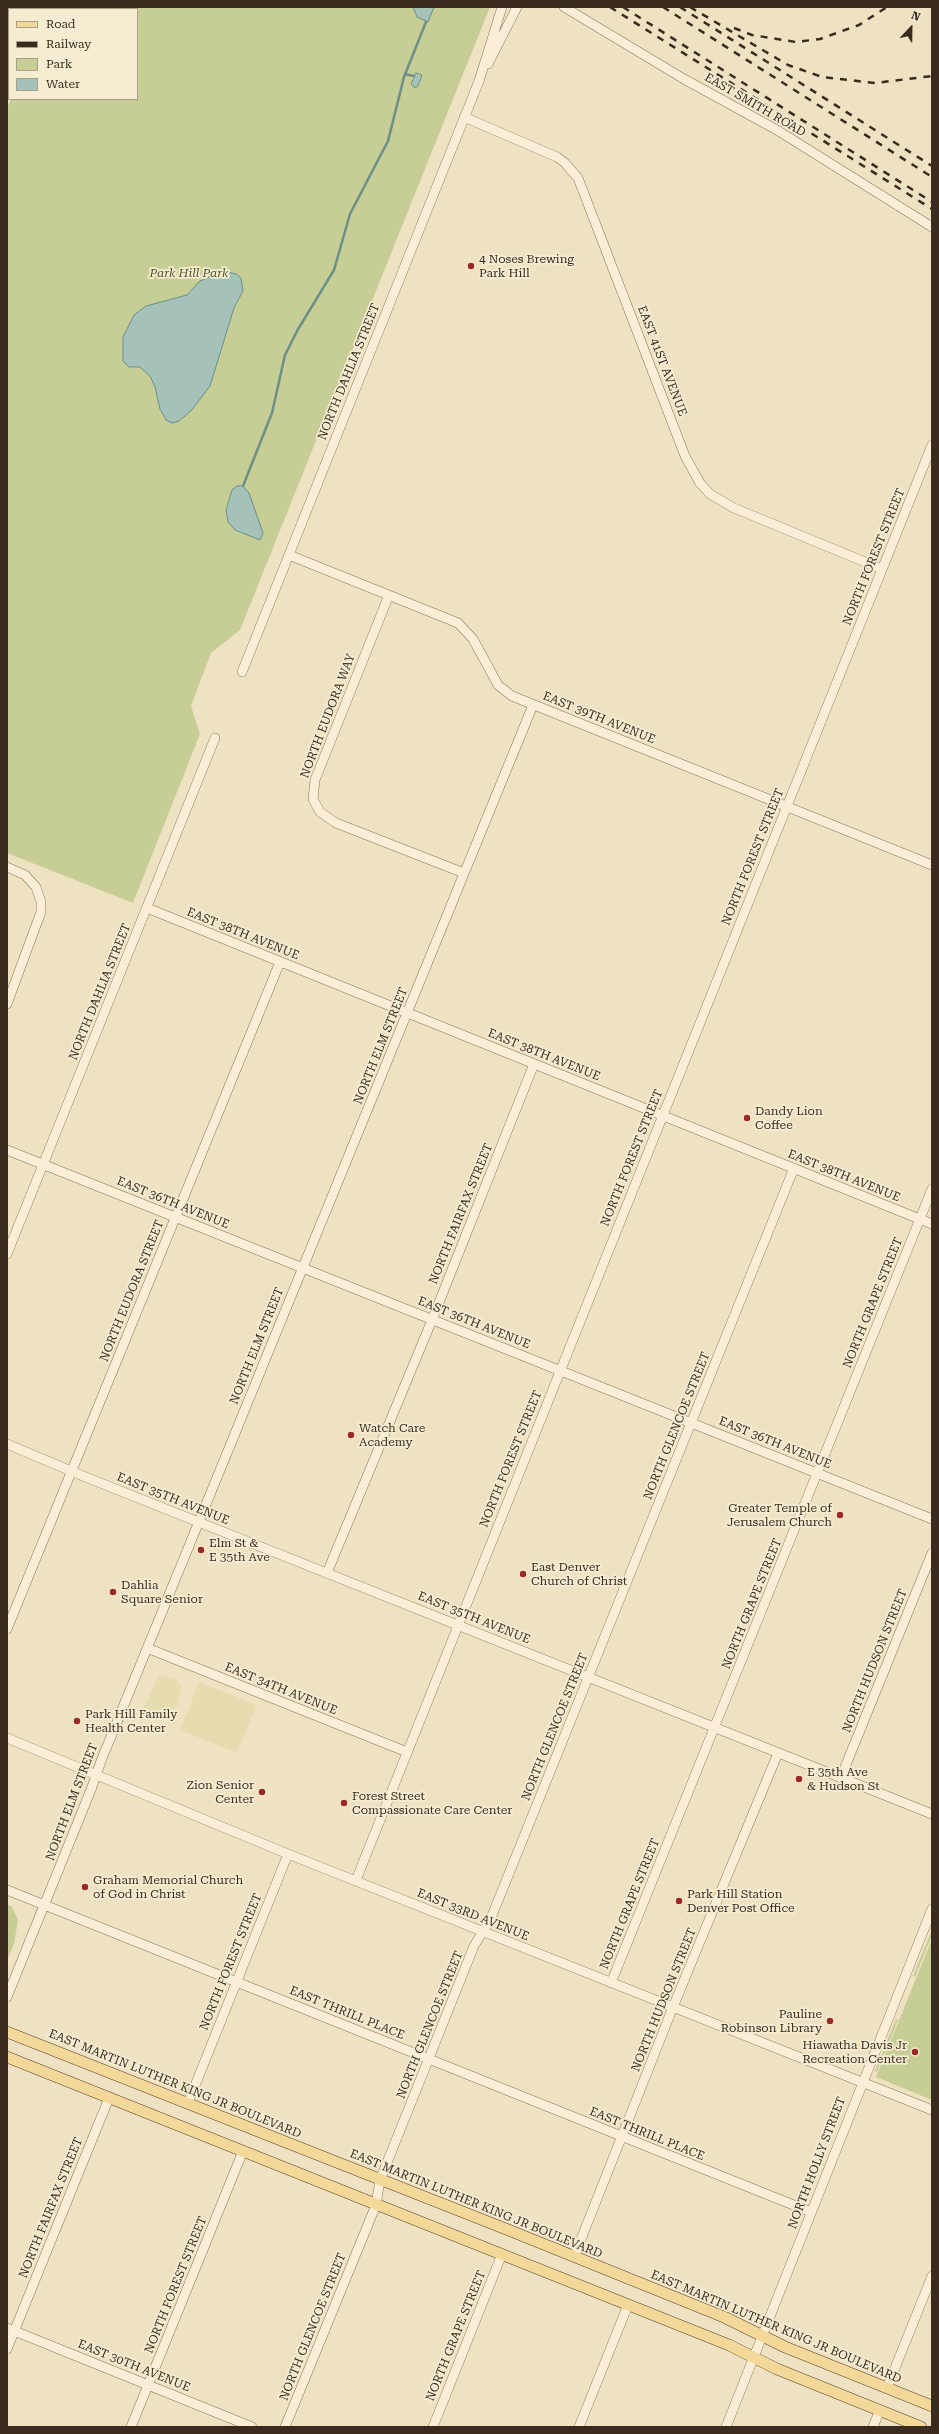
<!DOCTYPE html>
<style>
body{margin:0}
#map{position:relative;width:939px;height:2434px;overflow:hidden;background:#efe2c2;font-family:"Roboto Serif",serif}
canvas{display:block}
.frame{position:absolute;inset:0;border:8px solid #392b1d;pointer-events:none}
.legend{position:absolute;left:8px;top:8px;width:130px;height:92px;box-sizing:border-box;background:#f6ecd2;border:1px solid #aa9f8a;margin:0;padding:5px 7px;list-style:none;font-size:12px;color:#392b1d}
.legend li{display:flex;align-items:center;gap:8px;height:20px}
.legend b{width:20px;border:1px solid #aa9f8a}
.north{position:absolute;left:891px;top:8px;width:40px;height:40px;-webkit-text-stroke:3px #f6ecd2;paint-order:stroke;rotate:22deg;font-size:11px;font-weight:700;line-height:16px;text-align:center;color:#392b1d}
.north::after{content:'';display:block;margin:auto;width:14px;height:18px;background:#392b1d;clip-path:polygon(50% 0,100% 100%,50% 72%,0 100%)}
</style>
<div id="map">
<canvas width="939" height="2434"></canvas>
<div class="frame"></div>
<ul class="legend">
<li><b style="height:5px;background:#f3d899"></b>Road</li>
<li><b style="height:5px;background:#392b1d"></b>Railway</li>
<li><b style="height:11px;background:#c6ce96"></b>Park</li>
<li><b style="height:11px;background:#a5c2ba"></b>Water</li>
</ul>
<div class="north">N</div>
</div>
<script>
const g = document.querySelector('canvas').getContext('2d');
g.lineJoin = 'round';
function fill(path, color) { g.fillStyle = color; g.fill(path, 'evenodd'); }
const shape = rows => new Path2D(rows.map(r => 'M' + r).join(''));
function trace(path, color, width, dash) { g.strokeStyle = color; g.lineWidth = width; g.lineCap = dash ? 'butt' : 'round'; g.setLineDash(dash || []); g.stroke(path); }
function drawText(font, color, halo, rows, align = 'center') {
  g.font = font + ' "Roboto Serif",serif'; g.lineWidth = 3.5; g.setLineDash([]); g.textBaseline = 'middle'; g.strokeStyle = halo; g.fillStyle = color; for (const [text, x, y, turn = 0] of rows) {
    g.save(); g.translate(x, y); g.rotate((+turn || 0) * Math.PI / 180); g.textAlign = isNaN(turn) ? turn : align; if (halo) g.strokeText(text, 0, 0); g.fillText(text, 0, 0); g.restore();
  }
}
fill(shape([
 [159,1675,175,1679,182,1687,177,1705,166,1717,153,1715,144,1707],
 [199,1682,257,1705,237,1753,180,1730]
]), '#e5ddb0');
fill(shape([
 [48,7,490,7,240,630,211,653,191,706,200,734,133,903,7,853,7,108,11,99,137,99,137,9,47,9],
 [7,1904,12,1907,18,1920,14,1944,7,1960],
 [932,1930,932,1935,915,1977,913,1976],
 [932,1939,932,2100,876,2077],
 [896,2019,898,2020,877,2072,875,2071]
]), '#c6ce96');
const water = shape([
 [413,7,434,7,428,22,417,17,413,7],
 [416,73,422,75,418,86,415,88,411,84,416,73],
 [224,271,236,274,241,278,243,291,234,308,210,386,191,411,179,421,172,423,166,420,160,409,155,387,150,376,140,367,129,367,123,361,123,337,134,315,146,306,187,295,200,281,224,271],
 [237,486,243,486,249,493,263,533,260,540,235,530,228,522,226,510,232,490,237,486]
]);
fill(water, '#a5c2ba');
trace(water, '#6b9087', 1);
trace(shape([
 [405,74,414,76],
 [243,486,272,413,285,355,297,331,334,270,350,214,388,141,404,77,426,22]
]), '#6b9087', 2.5);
const minor = shape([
 [564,7,684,79,777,130,932,227],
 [488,64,517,7],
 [464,117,557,157,565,163,578,178,685,456,700,483,710,494,734,508,882,569],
 [289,555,458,623,473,639,498,685,512,696,932,865],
 [389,595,315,780,313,799,320,812,336,823,464,873],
 [242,672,479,81,502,7],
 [7,867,25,875,36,887,41,902,41,912,7,1004],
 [147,908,932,1224],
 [7,1150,932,1519],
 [7,1254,215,738],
 [7,1444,83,1476,932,1814],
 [327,1573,432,1320,534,1064],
 [7,1629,280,962],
 [147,1648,407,1752],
 [7,1738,288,1854,932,2110],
 [841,1777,932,1553],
 [356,1880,932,445],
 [7,1890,811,2212],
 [611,1983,932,1189],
 [7,1997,92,1787,101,1761,533,705],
 [188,2103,288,1854],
 [574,2257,673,2007,778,1753],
 [7,2328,252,2427],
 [7,2349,109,2098],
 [887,2388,932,2276],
 [131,2427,243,2151],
 [285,2427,376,2205,380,2180,474,1946,491,1918,794,1168],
 [433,2427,502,2254],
 [579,2427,628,2305],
 [726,2427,932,1909],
 [873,2427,880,2410]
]);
const major = shape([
 [7,2032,511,2231,724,2317,785,2347,932,2406],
 [7,2057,729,2345,777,2369,921,2427]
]);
trace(minor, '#8a7359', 10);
trace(major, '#57412d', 12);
trace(minor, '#faefd6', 9);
trace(major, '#f3d899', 11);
trace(shape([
 [610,7,932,209],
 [623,7,932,202],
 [663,7,932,177],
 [680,7,932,166],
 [690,7,788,65,822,77,875,83,932,76],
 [734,28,752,35,777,39,796,42,820,39,859,25,887,7]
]), '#392b1d', 2.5, [7, 7]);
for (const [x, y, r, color] of [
 [471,266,4,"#9a2827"],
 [747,1118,4,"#9a2827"],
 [351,1435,4,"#9a2827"],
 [840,1515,4,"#9a2827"],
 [201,1550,4,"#9a2827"],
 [523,1574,4,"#9a2827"],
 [113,1592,4,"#9a2827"],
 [77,1721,4,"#9a2827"],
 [799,1779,4,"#9a2827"],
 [262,1792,4,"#9a2827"],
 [344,1803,4,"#9a2827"],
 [85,1887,4,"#9a2827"],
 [679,1901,4,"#9a2827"],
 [830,2021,4,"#9a2827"],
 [915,2052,4,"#9a2827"]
]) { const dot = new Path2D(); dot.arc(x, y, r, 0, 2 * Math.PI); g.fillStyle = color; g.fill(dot); trace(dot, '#f6ecd2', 1.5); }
drawText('12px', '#392b1d', '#f6ecd2', [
 ["EAST SMITH ROAD",755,105,30],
 ["EAST 41ST AVENUE",662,361,69],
 ["NORTH DAHLIA STREET",349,372,-68],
 ["NORTH FOREST STREET",874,557,-68],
 ["NORTH EUDORA WAY",328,716,-69],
 ["EAST 39TH AVENUE",599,718,22],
 ["NORTH FOREST STREET",753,857,-68],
 ["EAST 38TH AVENUE",243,934,22],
 ["NORTH DAHLIA STREET",100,992,-68],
 ["NORTH ELM STREET",381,1046,-68],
 ["EAST 38TH AVENUE",544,1055,22],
 ["NORTH FOREST STREET",632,1158,-68],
 ["EAST 38TH AVENUE",844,1176,22],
 ["EAST 36TH AVENUE",173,1203,22],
 ["NORTH FAIRFAX STREET",461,1214,-68],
 ["NORTH EUDORA STREET",132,1291,-68],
 ["NORTH GRAPE STREET",873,1303,-68],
 ["EAST 36TH AVENUE",474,1323,22],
 ["NORTH ELM STREET",257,1346,-68],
 ["NORTH GLENCOE STREET",677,1426,-68],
 ["EAST 36TH AVENUE",775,1443,22],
 ["NORTH FOREST STREET",511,1459,-68],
 ["EAST 35TH AVENUE",173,1499,22],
 ["NORTH GRAPE STREET",752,1604,-68],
 ["EAST 35TH AVENUE",474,1618,22],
 ["NORTH HUDSON STREET",875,1661,-68],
 ["EAST 34TH AVENUE",281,1689,22],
 ["NORTH GLENCOE STREET",555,1727,-68],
 ["NORTH ELM STREET",72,1802,-69],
 ["NORTH GRAPE STREET",630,1904,-68],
 ["EAST 33RD AVENUE",473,1915,22],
 ["NORTH FOREST STREET",231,1962,-68],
 ["NORTH HUDSON STREET",664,2000,-68],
 ["EAST THRILL PLACE",347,2013,22],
 ["NORTH GLENCOE STREET",430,2025,-68],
 ["EAST MARTIN LUTHER KING JR BOULEVARD",175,2084,22],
 ["EAST THRILL PLACE",647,2134,22],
 ["NORTH HOLLY STREET",817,2163,-69],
 ["EAST MARTIN LUTHER KING JR BOULEVARD",476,2204,22],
 ["NORTH FAIRFAX STREET",51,2208,-68],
 ["NORTH FOREST STREET",176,2285,-68],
 ["NORTH GLENCOE STREET",313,2327,-68],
 ["EAST MARTIN LUTHER KING JR BOULEVARD",776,2327,23],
 ["NORTH GRAPE STREET",456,2336,-68],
 ["EAST 30TH AVENUE",134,2366,22]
]);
drawText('12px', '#392b1d', '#f6ecd2', [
 ["4 Noses Brewing",479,259],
 ["Park Hill",479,273],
 ["Dandy Lion",755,1111],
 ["Coffee",755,1125],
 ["Watch Care",359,1428],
 ["Academy",359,1442],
 ["Greater Temple of",832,1508,"right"],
 ["Jerusalem Church",832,1522,"right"],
 ["Elm St &",209,1543],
 ["E 35th Ave",209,1557],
 ["East Denver",531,1567],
 ["Church of Christ",531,1581],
 ["Dahlia",121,1585],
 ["Square Senior",121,1599],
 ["Park Hill Family",85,1714],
 ["Health Center",85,1728],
 ["E 35th Ave",807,1772],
 ["& Hudson St",807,1786],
 ["Zion Senior",254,1785,"right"],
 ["Center",254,1799,"right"],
 ["Forest Street",352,1796],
 ["Compassionate Care Center",352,1810],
 ["Graham Memorial Church",93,1880],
 ["of God in Christ",93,1894],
 ["Park Hill Station",687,1894],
 ["Denver Post Office",687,1908],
 ["Pauline",822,2014,"right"],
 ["Robinson Library",822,2028,"right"],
 ["Hiawatha Davis Jr",907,2045,"right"],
 ["Recreation Center",907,2059,"right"]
], 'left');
drawText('italic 12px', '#495624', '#f6ecd2', [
 ["Park Hill Park",189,273]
]);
</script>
